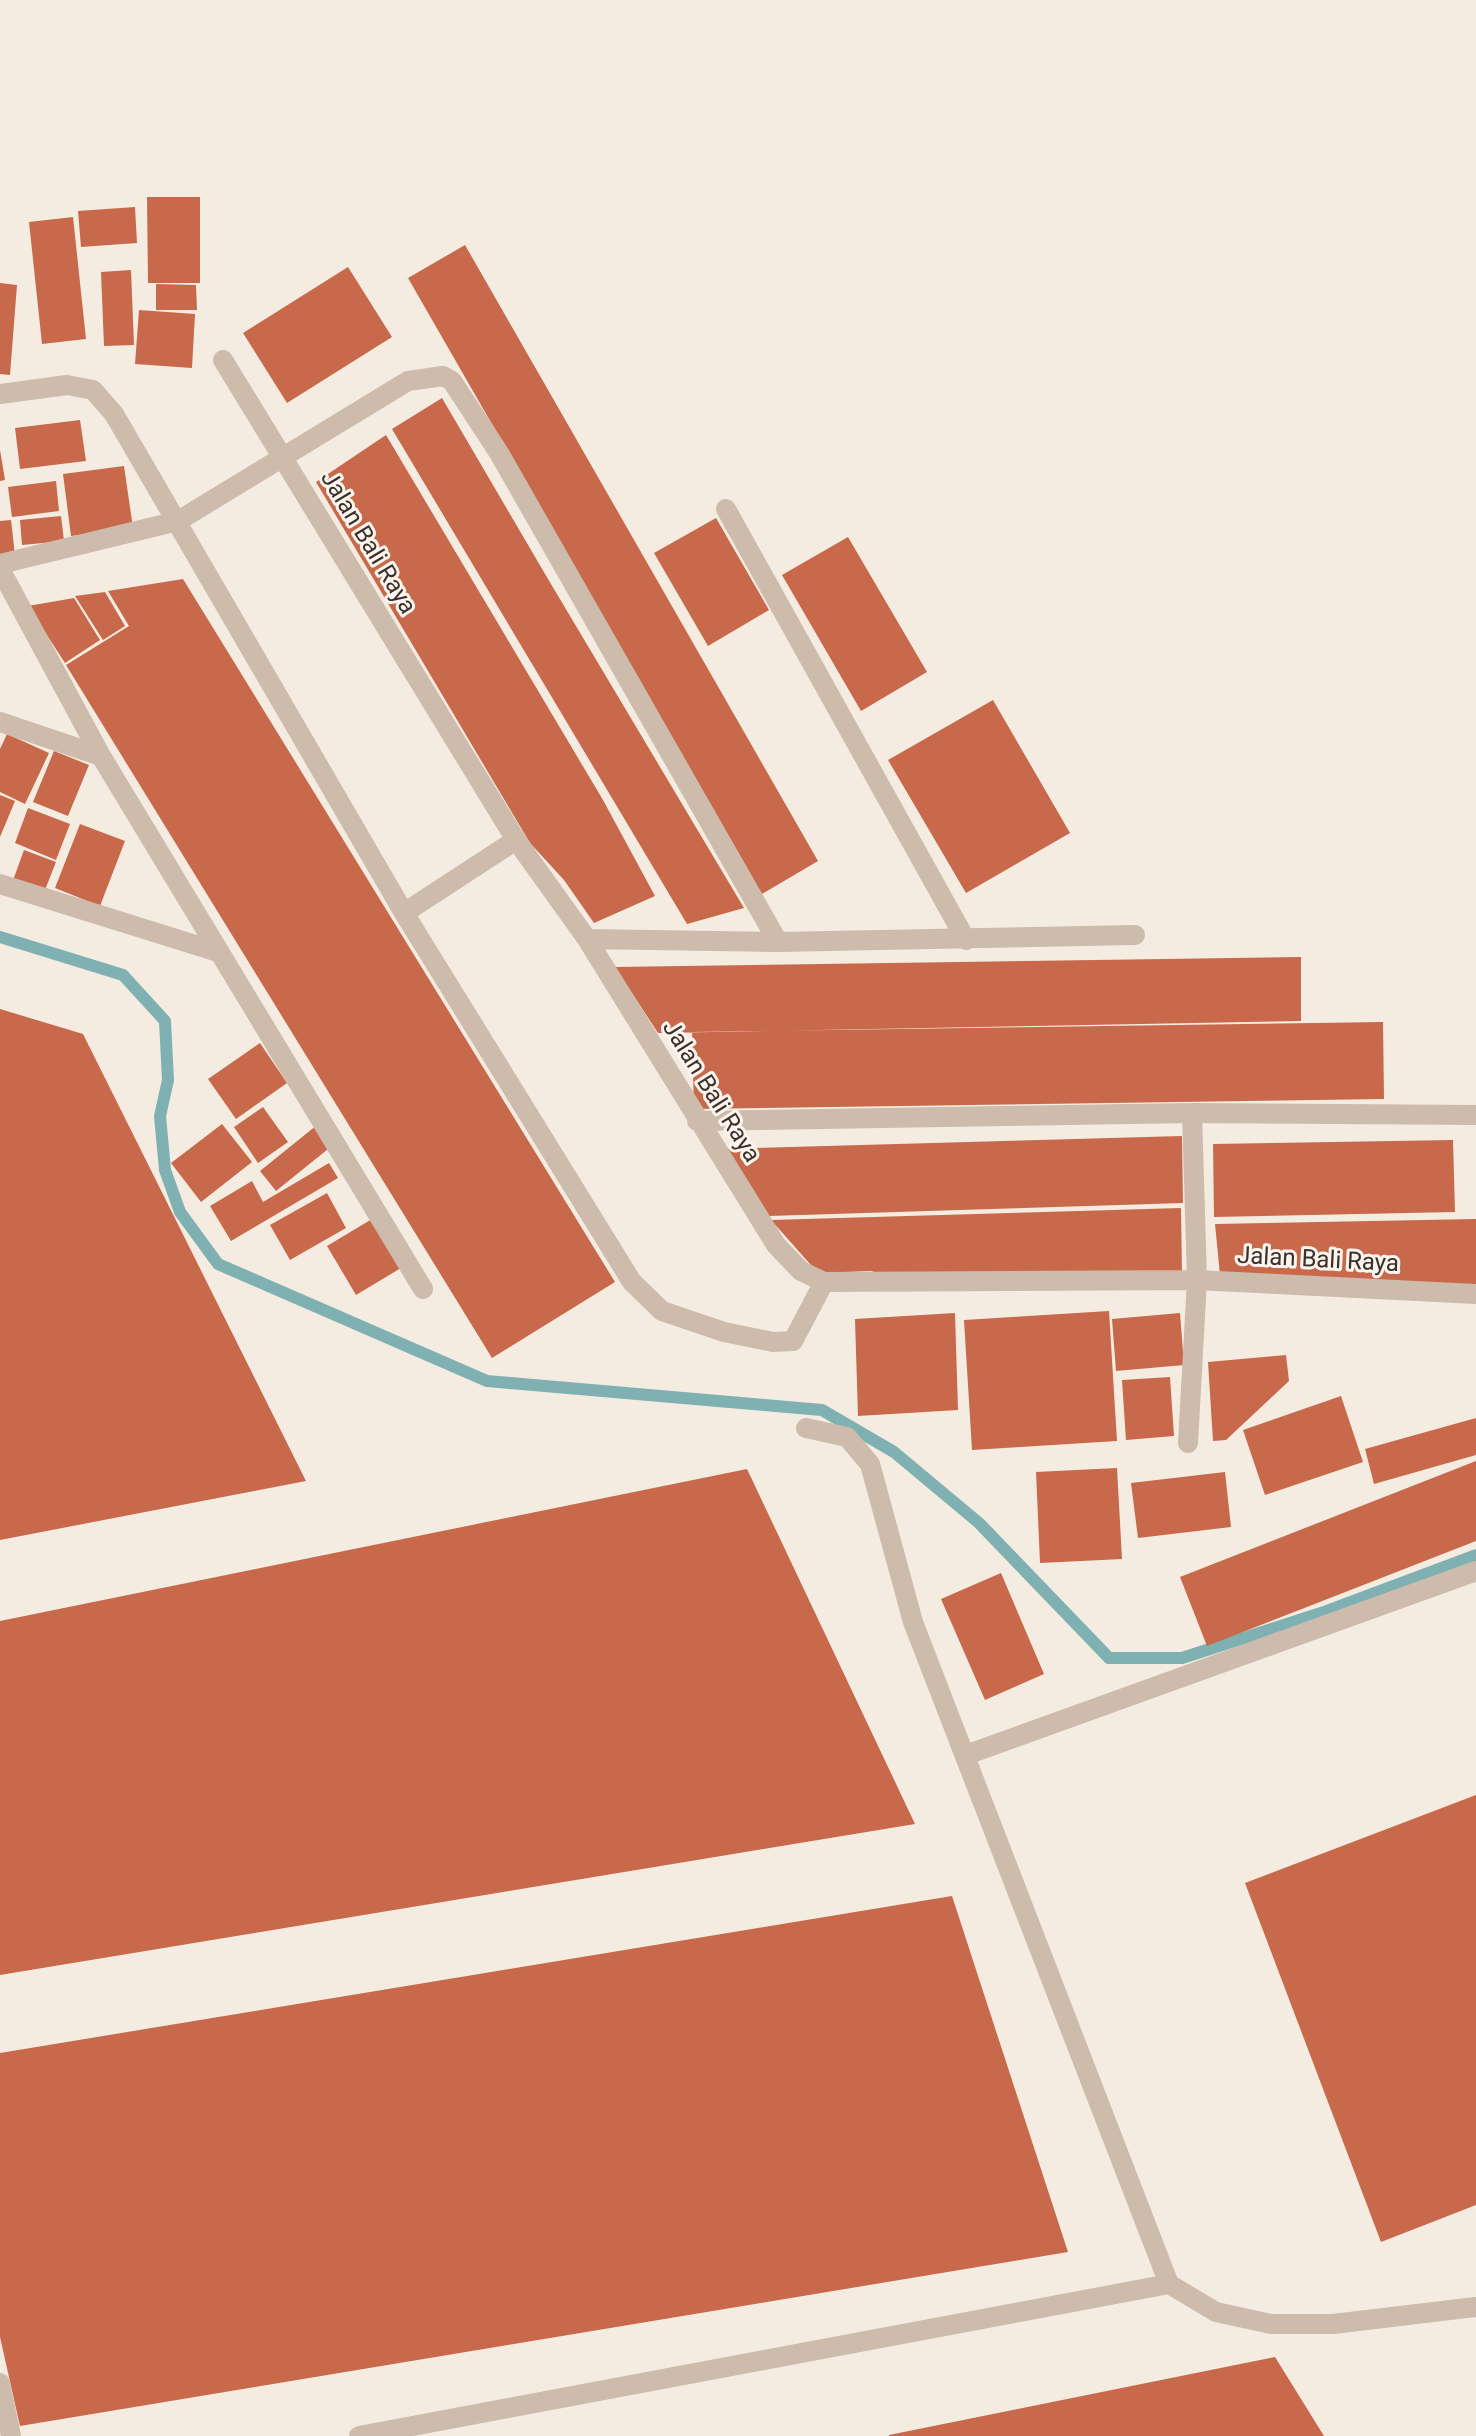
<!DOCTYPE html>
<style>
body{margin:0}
canvas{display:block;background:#f4ebe1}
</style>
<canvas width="1476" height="2436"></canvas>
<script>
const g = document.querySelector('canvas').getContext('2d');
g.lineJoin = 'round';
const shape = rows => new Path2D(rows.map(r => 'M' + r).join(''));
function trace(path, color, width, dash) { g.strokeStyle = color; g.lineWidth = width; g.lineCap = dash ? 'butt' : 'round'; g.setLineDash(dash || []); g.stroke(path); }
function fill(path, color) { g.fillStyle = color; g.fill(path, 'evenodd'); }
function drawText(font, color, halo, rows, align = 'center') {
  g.font = font + ' Roboto,sans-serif'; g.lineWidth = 6; g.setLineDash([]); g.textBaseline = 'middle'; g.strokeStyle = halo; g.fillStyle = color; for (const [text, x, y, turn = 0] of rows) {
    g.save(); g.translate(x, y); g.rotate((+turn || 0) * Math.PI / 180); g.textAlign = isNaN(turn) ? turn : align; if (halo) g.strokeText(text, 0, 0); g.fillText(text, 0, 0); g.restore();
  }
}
trace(shape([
 [0,937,123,975,165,1021,168,1080,160,1116,165,1170,180,1212,218,1264,487,1381,822,1410,894,1452,979,1523,1109,1658,1182,1658,1321,1613,1476,1555]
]), '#7fb0b2', 12);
fill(shape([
 [147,197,200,197,200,283,148,283],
 [135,207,137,243,81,247,78,211],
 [73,217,86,339,42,344,29,222],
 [465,245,818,861,762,894,408,278],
 [348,267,392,337,287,403,243,333],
 [131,270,134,345,104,346,101,272],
 [0,283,17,285,10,375,0,374],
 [156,284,196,285,197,310,156,310],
 [139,310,195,314,192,368,135,364],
 [442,398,548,579,744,908,687,924,392,429],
 [80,420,86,461,20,469,15,428],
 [386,435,603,800,655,896,594,923,564,880,530,843,316,482],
 [0,450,5,480,0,481],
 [124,466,133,528,71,536,63,474],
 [56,481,59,511,12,517,8,487],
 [61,516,64,541,22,545,20,520],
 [716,518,769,610,708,646,654,553],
 [11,520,15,555,0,556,0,521],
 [848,537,927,672,861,711,782,575],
 [183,579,615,1282,492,1358,66,665,129,626,108,591],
 [105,592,125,626,103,640,75,596],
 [74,598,100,640,65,663,28,606],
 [993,700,1070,833,966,893,888,760],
 [7,734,49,753,25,804,0,792,0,749],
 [54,751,89,765,68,816,33,802],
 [0,795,15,801,0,837],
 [28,808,70,824,56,860,15,843],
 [80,824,125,841,100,906,55,888],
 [24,850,56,862,43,895,12,883],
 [1301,957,1301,1021,658,1033,615,967],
 [0,1009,83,1034,306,1481,0,1540],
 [1383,1022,1384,1099,694,1109,692,1032],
 [260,1043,287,1083,236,1119,208,1079],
 [263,1107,288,1142,258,1163,234,1127],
 [222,1124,252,1162,201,1202,171,1163],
 [317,1125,333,1145,276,1191,260,1171],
 [1182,1136,1183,1203,769,1216,719,1149],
 [1453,1140,1455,1212,1214,1217,1213,1144],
 [329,1163,338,1178,231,1241,210,1206,252,1181,263,1202],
 [327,1193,346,1228,290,1260,270,1225],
 [1181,1208,1182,1275,911,1283,871,1271,818,1273,771,1220],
 [372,1219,401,1268,356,1295,327,1246],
 [1476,1219,1476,1288,1220,1275,1215,1224],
 [1109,1311,1117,1441,972,1450,964,1320],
 [955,1313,958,1410,858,1416,855,1319],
 [1180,1313,1184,1365,1116,1371,1112,1319],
 [1286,1355,1289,1381,1226,1440,1213,1441,1208,1362],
 [1170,1377,1174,1436,1126,1440,1122,1380],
 [1341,1396,1363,1462,1265,1495,1243,1430],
 [1476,1418,1476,1455,1374,1484,1365,1449],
 [1476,1461,1476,1541,1207,1646,1180,1577],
 [1117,1468,1122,1559,1040,1563,1036,1472],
 [747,1469,915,1824,0,1975,0,1621],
 [1225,1472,1231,1527,1138,1538,1131,1483],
 [1001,1573,1044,1674,985,1700,941,1599],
 [1476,1795,1476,2205,1381,2242,1245,1883],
 [952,1896,1068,2252,20,2426,0,2337,0,2053],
 [1275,2357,1324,2436,889,2436,889,2435]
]), '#c8694b');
trace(shape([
 [806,1428,847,1437,870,1464,913,1622,1169,2284],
 [966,1755,1476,1571],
 [0,2383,11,2436],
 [359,2436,1169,2284,1216,2312,1271,2324,1333,2324,1476,2307]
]), '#cdbbac', 20);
trace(shape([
 [223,360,516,840,587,939,776,1245,801,1271,824,1282,1197,1280,1476,1294],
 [0,394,67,385,93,390,114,414,404,913,632,1282,662,1311,724,1332,773,1342,793,1341,824,1282],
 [726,509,966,940],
 [0,564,178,521,408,381,443,376,452,381,499,453,778,942],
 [0,569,101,756],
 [0,722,101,756,423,1289],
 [0,884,218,952],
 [404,913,516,840],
 [587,939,778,942,1135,935],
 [697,1121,1192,1113,1476,1115],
 [1188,1443,1197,1280,1192,1113]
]), '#cdbbac', 20);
drawText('24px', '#3b302b', '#fbf5ee', [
 ["Jalan Bali Raya",367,543,59],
 ["Jalan Bali Raya",710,1092,58],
 ["Jalan Bali Raya",1318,1261,3]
]);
</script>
